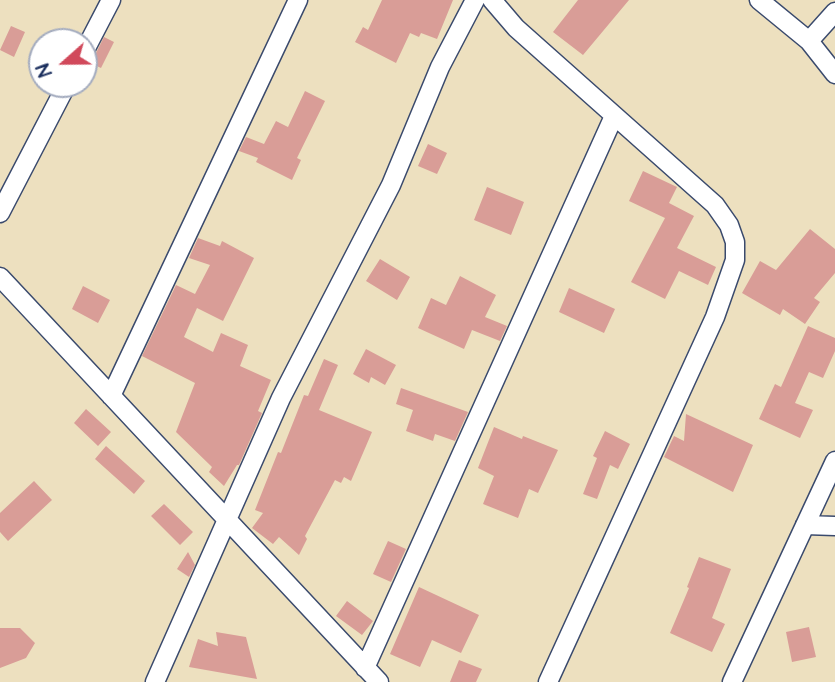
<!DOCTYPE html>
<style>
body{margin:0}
#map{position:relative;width:835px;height:682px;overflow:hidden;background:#ede0bf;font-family:"Architects Daughter",sans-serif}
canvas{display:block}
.north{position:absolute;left:28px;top:28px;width:70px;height:70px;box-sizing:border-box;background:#fff;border:2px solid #a4acbf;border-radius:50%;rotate:249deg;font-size:19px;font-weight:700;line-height:28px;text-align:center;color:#1b2f5e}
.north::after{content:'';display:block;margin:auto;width:24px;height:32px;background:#d1495b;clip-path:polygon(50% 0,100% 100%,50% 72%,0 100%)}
</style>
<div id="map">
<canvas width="835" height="682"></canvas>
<div class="north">N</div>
</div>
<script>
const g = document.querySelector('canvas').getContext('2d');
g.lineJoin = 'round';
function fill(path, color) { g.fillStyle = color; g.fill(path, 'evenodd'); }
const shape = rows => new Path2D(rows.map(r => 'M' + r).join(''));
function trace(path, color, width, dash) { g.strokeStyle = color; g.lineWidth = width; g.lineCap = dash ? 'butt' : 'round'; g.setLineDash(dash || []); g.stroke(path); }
fill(shape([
 [382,0,453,0,437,39,421,33,419,37,410,33,396,63,355,42,363,27,368,30],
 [578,0,629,0,583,55,553,32],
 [11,26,25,32,14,57,0,50],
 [104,37,114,42,101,68,88,62,94,57],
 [305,91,325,101,297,158,301,160,292,180,256,162,258,158,239,151,246,137,264,144,276,121,288,127],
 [428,144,447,153,437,174,418,166],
 [643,171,677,187,669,203,694,216,677,248,716,267,708,285,679,271,665,299,631,282,665,218,629,201],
 [487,187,524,202,511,235,474,220],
 [810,229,835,249,835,273,814,298,820,302,805,324,783,309,780,315,742,293,760,261,776,270],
 [198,238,220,246,222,241,254,258,223,321,197,308,184,337,213,352,221,333,248,345,240,366,271,380,258,411,262,413,239,465,237,465,224,486,209,472,212,467,176,432,195,383,142,356,176,285,195,294,210,265,189,258],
 [380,259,410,277,397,300,366,281],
 [460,276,496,295,485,317,507,326,500,341,472,330,464,349,418,328,431,298,446,305],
 [83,286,110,300,98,323,72,309],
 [569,288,615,309,604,333,559,312],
 [808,326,835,338,835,351,823,378,809,372,795,403,813,410,800,438,759,419,775,384,781,387],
 [366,349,396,365,385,385,371,377,369,383,353,374],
 [324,359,338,365,319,410,372,432,351,481,344,477,341,483,335,480,305,536,307,539,299,555,279,537,273,544,252,528,263,513,255,510,278,452,281,453,304,395,308,396],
 [401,388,468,412,455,441,435,434,433,441,406,431,413,410,396,404],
 [86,409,111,432,98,446,74,423],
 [686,414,753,445,733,492,664,457,674,436,684,441],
 [494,427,522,439,523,436,558,450,538,493,529,489,518,518,483,504,494,476,478,468],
 [605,431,630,444,618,469,610,465,597,499,583,494,597,458,593,456],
 [106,446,145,481,134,494,95,459],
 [34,481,52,500,8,541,0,532,0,513],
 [164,504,193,532,180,545,151,516],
 [388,541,406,549,391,582,373,574],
 [188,552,195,565,189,577,177,569],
 [699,557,731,569,712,618,725,624,712,652,670,633,689,588,687,587],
 [419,587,479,615,461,653,432,640,420,667,390,654],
 [347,601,373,621,362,635,336,616],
 [809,627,816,657,792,662,786,632],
 [0,628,20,628,35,643,26,658,0,668],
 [216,632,246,637,257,679,189,667,198,639,218,646],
 [459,660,482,669,476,682,450,682]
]), '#d99d97');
const street = shape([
 [492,0,516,28,715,205,729,225,735,242,735,260,715,317,548,682],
 [759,0,809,41,835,74],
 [809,41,835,12],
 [84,52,111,0],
 [0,213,67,84],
 [0,277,379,682],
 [111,396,298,0],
 [805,525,835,526],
 [365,668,614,116],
 [155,682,281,398,391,185,440,67,475,0],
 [732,682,835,461]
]);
trace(street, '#3a4a6d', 21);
trace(street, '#fff', 18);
</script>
